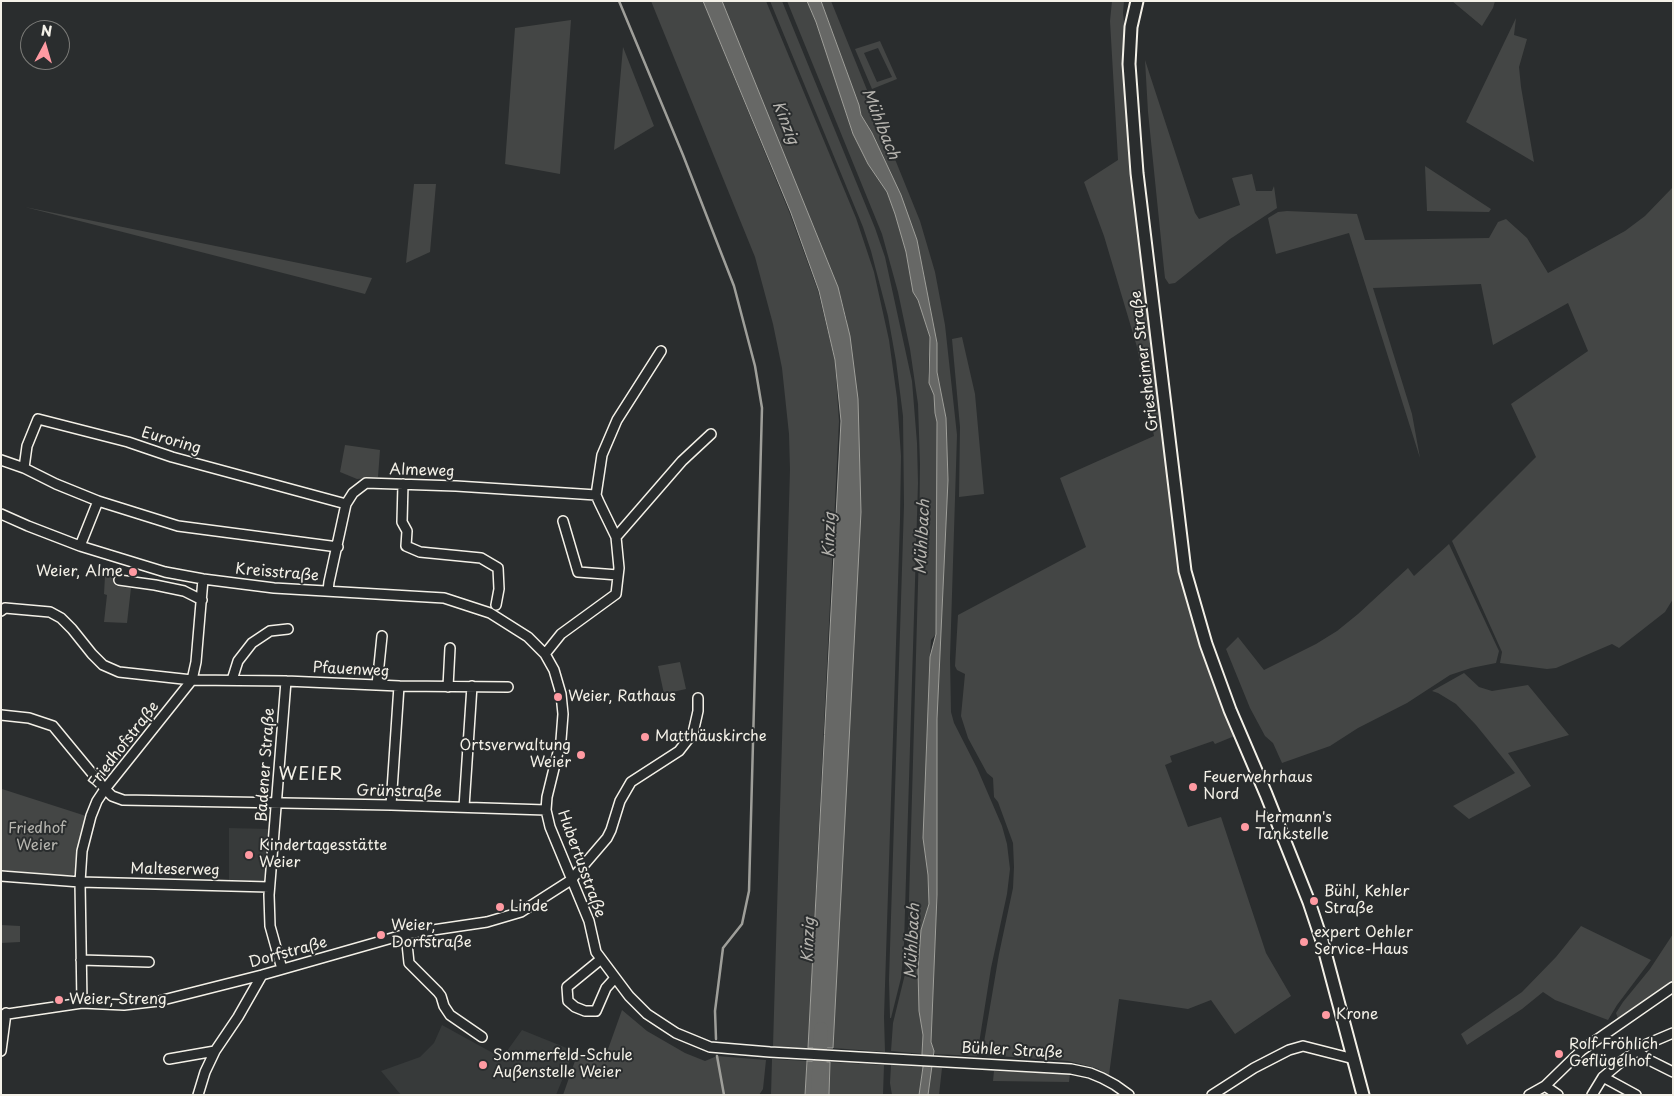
<!DOCTYPE html>
<meta charset="utf-8">
<style>
body{margin:0}
#map{position:relative;width:1674px;height:1096px;overflow:hidden;background:#2a2d2e;font-family:"Playpen Sans",sans-serif}
canvas{display:block}
.frame{position:absolute;inset:0;border:2px solid #f4f1e8;pointer-events:none}
.north{position:absolute;left:20px;top:20px;width:50px;height:50px;box-sizing:border-box;background:#2a2d2e;border:1px solid #7b7b78;border-radius:50%;rotate:6deg;font-size:14px;font-weight:700;line-height:20px;text-align:center;color:#f4f1e8}
.north::after{content:'';display:block;margin:auto;width:18px;height:22px;background:#ff9aa2;clip-path:polygon(50% 0,100% 100%,50% 72%,0 100%)}
</style>
<div id="map">
<canvas width="1674" height="1096"></canvas>
<div class="frame"></div>
<div class="north">N</div>
</div>
<script>
const g = document.querySelector('canvas').getContext('2d');
g.lineJoin = 'round';
function fill(path, color) { g.fillStyle = color; g.fill(path, 'evenodd'); }
const shape = rows => new Path2D(rows.map(r => 'M' + r).join(''));
function trace(path, color, width, dash) { g.strokeStyle = color; g.lineWidth = width; g.lineCap = dash ? 'butt' : 'round'; g.setLineDash(dash || []); g.stroke(path); }
function drawText(font, color, halo, rows, align = 'center') {
  g.font = font + ' "Playpen Sans",sans-serif'; g.lineWidth = 4; g.setLineDash([]); g.textBaseline = 'middle'; g.strokeStyle = halo; g.fillStyle = color; for (const [text, x, y, turn = 0] of rows) {
    g.save(); g.translate(x, y); g.rotate((+turn || 0) * Math.PI / 180); g.textAlign = isNaN(turn) ? turn : align; if (halo) g.strokeText(text, 0, 0); g.fillText(text, 0, 0); g.restore();
  }
}
fill(shape([
 [229,828,270,829,266,881,229,881],
 [442,1025,502,1058,522,1030,574,1051,556,1095,401,1095,381,1071,420,1057,434,1043]
]), '#373a3a');
fill(shape([
 [651,1,703,1,790,214,818,291,835,361,839,421,808,1048,773,1046,790,470,789,434,782,368,773,324,755,257],
 [722,1,766,1,856,218,874,272,889,340,897,398,901,456,900,520,884,1017,885,1052,833,1048,841,880,847,321,838,287],
 [770,1,782,1,875,228,885,257,912,381,917,443,918,483,904,944,901,978,891,1018,890,1018,889,980,904,505,903,416,896,361,888,316,871,251,863,227],
 [787,1,807,1,816,22,853,134,868,164,887,192,895,214,906,252,913,292,918,300,930,337,928,372,929,383,934,395,935,413,937,422,938,475,936,634,931,640,930,657,923,838,928,875,929,904,921,930,918,970,919,1011,923,1035,922,1054,891,1051,893,1023,905,974,908,936,919,550,920,464,918,404,910,349,898,292,882,234],
 [821,1,831,1,920,221,935,272,945,325,957,435,950,658,951,712,954,723,977,768,1002,826,1007,844,1010,869,1007,894,991,968,977,1056,934,1054,931,1042,937,895,937,719,948,480,946,418,937,372,937,343,917,240,910,221,872,133,861,115,859,105],
 [1112,1,1124,1,1123,13,1173,512,1237,735,1215,744,1213,741,1170,756,1172,762,1165,765,1188,827,1221,817,1266,953,1291,996,1235,1034,1211,1000,1188,1009,1119,999,1109,1075,1096,1068,1068,1061,984,1055,983,1048,999,954,1013,888,1014,867,1013,843,998,802,994,797,993,778,987,773,968,738,961,716,965,674,957,670,955,666,958,615,1086,547,1060,478,1154,436,1137,347,1104,236,1084,182,1118,160,1110,21],
 [1452,1,1495,1,1493,8,1482,26],
 [1516,18,1514,35,1527,39,1519,67,1521,87,1534,162,1466,122],
 [571,20,560,174,505,164,515,28],
 [880,41,897,79,872,89,855,49],
 [878,48,892,77,877,82,864,53],
 [623,47,654,126,614,150],
 [1145,60,1195,213,1199,219,1240,205,1232,178,1252,174,1256,191,1272,191,1274,186,1277,208,1230,239,1175,283,1169,284,1165,278,1164,269,1148,112],
 [1425,166,1491,209,1489,212,1427,211],
 [414,184,436,184,430,252,406,263],
 [1673,187,1673,599,1665,612,1619,648,1612,644,1556,668,1547,669,1500,663,1502,652,1452,541,1536,457,1511,404,1588,351,1568,303,1493,345,1481,284,1373,288,1412,414,1420,458,1349,233,1276,254,1268,218,1278,212,1287,211,1357,214,1365,240,1489,238,1498,222,1506,219,1527,238,1548,273,1625,231,1645,216],
 [25,207,372,278,365,294],
 [962,337,975,394,984,494,959,497,960,427,952,339],
 [345,445,380,450,378,477,357,479,340,472],
 [1449,544,1499,651,1496,663,1471,668,1450,675,1407,703,1358,728,1330,746,1282,763,1273,743,1265,736,1250,708,1226,649,1238,637,1264,670,1316,644,1337,631,1358,614,1408,568,1414,576],
 [105,576,116,577,116,586,131,588,127,623,104,622,107,595,104,594],
 [680,662,686,689,664,694,658,666],
 [1464,673,1479,687,1492,691,1528,685,1569,735,1508,753,1531,786,1469,819,1453,806,1515,773,1476,725,1456,704,1438,693,1432,691],
 [2,789,86,816,78,852,76,872,72,876,1,870],
 [1,925,20,926,20,942,1,943],
 [1581,926,1651,960,1617,1005,1608,1020,1555,1000,1543,992,1522,1009,1467,1045,1461,1034,1522,992,1556,957],
 [1673,934,1673,982,1618,1019,1616,1013,1623,1002,1650,969],
 [622,1010,647,1031,685,1053,705,1061,717,1056,766,1060,763,1089,759,1095,563,1095,576,1058,589,1051,607,1052],
 [772,1059,807,1061,805,1095,771,1095],
 [830,1062,884,1065,883,1095,829,1095],
 [891,1065,923,1067,919,1095,892,1095,890,1083],
 [931,1067,942,1068,939,1095,928,1095],
 [994,1071,1070,1074,1069,1082,993,1081]
]), '#444645');
const water = shape([
 [703,1,722,1,838,287,850,336,858,399,861,512,833,1048,808,1048,841,421,835,360,819,291,791,213,703,1],
 [807,1,821,1,859,105,861,115,872,133,901,195,917,240,937,343,937,372,946,418,948,480,937,719,937,895,931,1042,934,1051,928,1095,919,1095,923,1067,922,1054,923,1035,919,1011,918,970,921,930,929,904,928,875,923,838,930,657,936,634,937,422,935,413,934,395,929,383,930,337,918,300,913,292,906,252,895,214,887,192,868,164,853,134,816,22,807,1],
 [807,1061,830,1062,829,1095,805,1095,807,1061]
]);
fill(water, '#676866');
trace(water, '#9f9f9a', 1);
trace(shape([
 [619,1,683,155,734,286,755,366,762,408,749,891,742,924,723,948,715,1011,716,1039],
 [717,1056,724,1095]
]), '#9f9f9a', 2.5);
trace(shape([
 [818,1095,821,1029]
]), '#676866', 14);
const minor = shape([
 [1,460,24,468],
 [403,484,402,522,407,531,406,546,420,552,481,558,498,568,499,589,496,605],
 [1,514,28,526,80,546,165,572,203,579,274,588,444,598,490,613,528,637,545,654,554,670,561,694,563,714,561,740,547,797,546,810,550,827,589,921,596,952,629,996,647,1014,676,1033,710,1047,770,1052,1071,1069,1090,1073,1102,1078,1115,1085,1129,1095],
 [563,521,578,572,618,575],
 [616,537,599,502,596,495,602,455,617,420,661,351],
 [80,546,98,501],
 [338,547,178,526,98,501,56,484,24,468,27,446,38,419,128,442,172,457,346,504],
 [119,580,155,585,184,591,202,600],
 [328,591,329,582,346,504,353,493,366,483,456,486,596,495],
 [1,611,5,608,50,612,61,618,72,629,92,654,103,665,119,672,192,680,286,681,399,686,508,687],
 [545,654,561,634,616,594,619,568,616,537,682,461,711,434],
 [232,680,238,661,252,643,270,631,288,629],
 [377,685,382,636],
 [448,687,450,648],
 [1,715,29,718,53,726,105,789,112,796,123,800,391,805,546,810],
 [391,805,399,686],
 [464,807,472,686],
 [1,876,80,882,269,887],
 [406,934,409,963,438,992,441,996,444,1006,450,1015,482,1037],
 [81,960,149,962],
 [600,960,567,987,568,1001,575,1007,585,1011,596,1011,606,988,615,978],
 [282,969,270,926,269,895,286,681],
 [82,1003,80,882,82,851,91,816,97,801,105,789,192,680,196,662,203,579],
 [1,1015,82,1003,124,1005,159,1001,262,975,406,934,487,922,521,912,571,880,607,838,611,830,620,801,631,782,679,751,693,733,698,711,698,698],
 [1,1051,6,1013],
 [1638,1051,1647,1059,1673,1072],
 [169,1059,215,1051],
 [1603,1077,1636,1095],
 [1545,1086,1558,1095],
 [198,1095,205,1072,215,1051,238,1017,262,975],
 [1212,1095,1254,1068,1289,1050,1303,1046,1354,1059],
 [1529,1095,1545,1086,1582,1050,1673,987],
 [1592,1095,1603,1077,1621,1062,1647,1044,1673,1033]
]);
const major = shape([
 [1137,1,1131,27,1129,64,1137,173,1185,571,1206,644,1230,710,1266,794,1309,902,1322,941,1363,1095]
]);
trace(minor, '#f4f1e8', 12);
trace(major, '#f4f1e8', 15);
trace(minor, '#2a2d2e', 9);
trace(major, '#2a2d2e', 11);
for (const [x, y, r, color] of [
 [133,572,5,"#ff9aa2"],
 [558,697,5,"#ff9aa2"],
 [645,737,5,"#ff9aa2"],
 [581,755,5,"#ff9aa2"],
 [1193,787,5,"#ff9aa2"],
 [1245,827,5,"#ff9aa2"],
 [249,855,5,"#ff9aa2"],
 [1314,901,5,"#ff9aa2"],
 [500,907,5,"#ff9aa2"],
 [381,935,5,"#ff9aa2"],
 [1304,942,5,"#ff9aa2"],
 [59,1000,5,"#ff9aa2"],
 [1326,1015,5,"#ff9aa2"],
 [1559,1054,5,"#ff9aa2"],
 [483,1065,5,"#ff9aa2"]
]) { const dot = new Path2D(); dot.arc(x, y, r, 0, 2 * Math.PI); g.fillStyle = color; g.fill(dot); trace(dot, '#2a2d2e', 2); }
drawText('15px', '#f4f1e8', '#2a2d2e', [
 ["Griesheimer Straße",1145,361,-97],
 ["Euroring",171,441,16],
 ["Almeweg",422,471,2],
 ["Kreisstraße",277,573,5],
 ["Pfauenweg",351,670,3],
 ["Friedhofstraße",124,745,-52],
 ["Badener Straße",266,765,-86],
 ["Grünstraße",399,792,1],
 ["Hubertusstraße",581,864,70],
 ["Malteserweg",175,870,1],
 ["Dorfstraße",288,953,-15],
 ["Bühler Straße",1012,1051,3]
]);
drawText('15px', '#f4f1e8', '#2a2d2e', [
 ["Weier, Alme",123,572,"right"],
 ["Weier, Rathaus",568,697],
 ["Matthäuskirche",655,737],
 ["Ortsverwaltung",571,746,"right"],
 ["Weier",571,763,"right"],
 ["Feuerwehrhaus",1203,778],
 ["Nord",1203,795],
 ["Hermann's",1255,818],
 ["Tankstelle",1255,835],
 ["Kindertagesstätte",259,846],
 ["Weier",259,863],
 ["Bühl, Kehler",1324,892],
 ["Straße",1324,909],
 ["Linde",510,907],
 ["Weier,",391,926],
 ["Dorfstraße",391,943],
 ["expert Oehler",1314,933],
 ["Service-Haus",1314,950],
 ["Weier, Streng",69,1000],
 ["Krone",1336,1015],
 ["Rolf Fröhlich",1569,1045],
 ["Geflügelhof",1569,1062],
 ["Sommerfeld-Schule",493,1056],
 ["Außenstelle Weier",493,1073]
], 'left');
drawText('15px', '#b6b5af', '#2a2d2e', [
 ["Friedhof",37,829],
 ["Weier",37,846]
]);
drawText('italic 16px', '#b5b3ae', '#2a2d2e', [
 ["Kinzig",785,123,68],
 ["Mühlbach",880,124,68],
 ["Kinzig",830,535,-88],
 ["Mühlbach",923,537,-87],
 ["Kinzig",809,940,-87],
 ["Mühlbach",913,941,-87]
]);
g.letterSpacing = '1px';
drawText('18px', '#f4f1e8', '#2a2d2e', [
 ["WEIER",311,775]
]);
g.letterSpacing = '0px';
</script>
